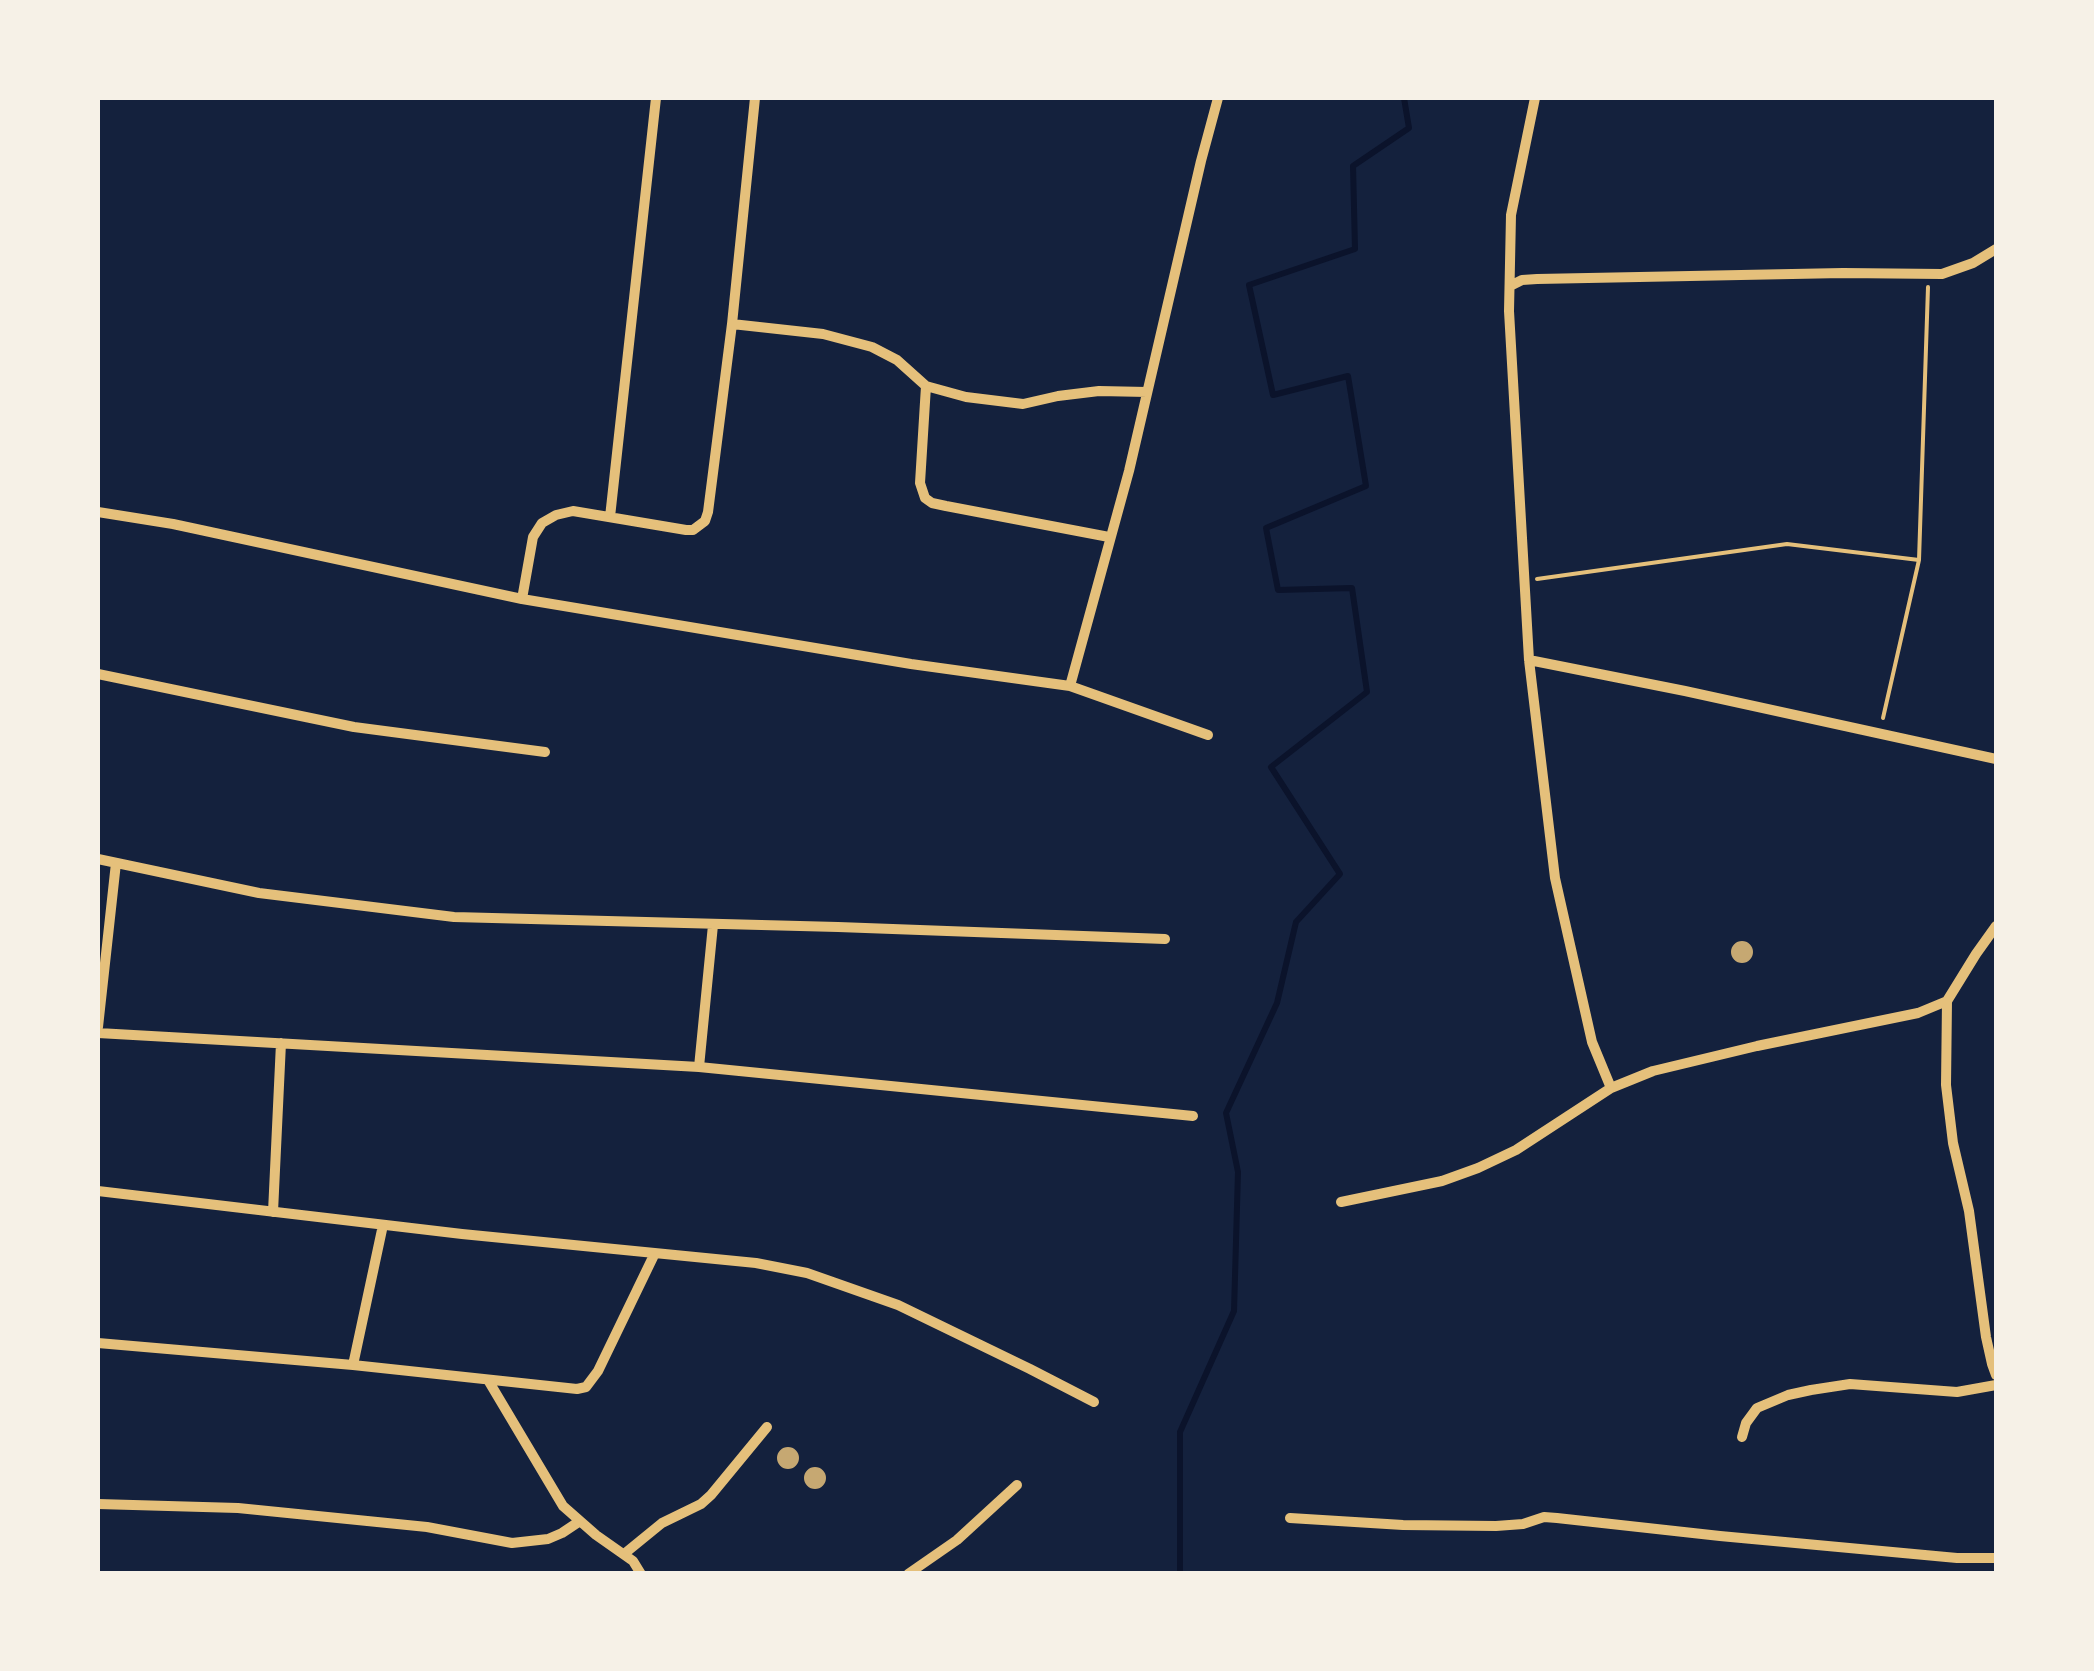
<!DOCTYPE html>
<style>
body{margin:0}
#map{position:relative;width:2094px;height:1671px;overflow:hidden;background:#14213d;font-family:Jost,sans-serif}
canvas{display:block}
.frame{position:absolute;inset:0;border:100px solid #f6f1e7;pointer-events:none}
</style>
<div id="map">
<canvas width="2094" height="1671"></canvas>
<div class="frame"></div>
</div>
<script>
const g = document.querySelector('canvas').getContext('2d');
g.lineJoin = 'round';
const shape = rows => new Path2D(rows.map(r => 'M' + r).join(''));
function trace(path, color, width, dash) { g.strokeStyle = color; g.lineWidth = width; g.lineCap = dash ? 'butt' : 'round'; g.setLineDash(dash || []); g.stroke(path); }
function fill(path, color) { g.fillStyle = color; g.fill(path, 'evenodd'); }
trace(shape([
 [1180,1574,1180,1432,1234,1311,1238,1172,1226,1113,1277,1003,1296,922,1340,874,1271,767,1367,692,1352,588,1278,590,1266,528,1366,486,1348,376,1273,395,1249,285,1355,249,1353,166,1409,128,1404,98]
]), '#0b132b', 6);
fill(shape([
 '1731 952a11 11 0 1 1 22 0a11 11 0 1 1-22 0Z',
 '777 1458a11 11 0 1 1 22 0a11 11 0 1 1-22 0Z',
 '804 1478a11 11 0 1 1 22 0a11 11 0 1 1-22 0Z'
]), '#c6a872');
trace(shape([
 [1537,579,1787,544,1919,560],
 [1883,718,1919,560,1928,287]
]), '#e5c07b', 4);
trace(shape([
 [1535,98,1511,215,1509,311,1529,660,1555,878,1592,1042,1611,1088],
 [1510,286,1522,280,1537,279,1843,273,1942,274,1973,263,1996,249],
 [732,324,823,334,872,347,897,360,926,386,966,397,1023,404,1058,396,1099,391,1147,392],
 [926,386,920,483,925,498,932,503,946,506,1109,537],
 [98,512,173,524,522,599,911,664,1070,686,1208,735],
 [610,517,656,98],
 [522,599,533,537,542,523,556,515,573,511,686,530,693,530,705,521,708,512,732,324,755,98],
 [1529,660,1685,691,1996,759],
 [98,674,354,727,545,752],
 [1070,686,1129,471,1201,161,1218,98],
 [98,859,259,893,454,917,838,927,1165,939],
 [1996,926,1976,954,1947,1001,1946,1085,1953,1143,1969,1211,1986,1337,1992,1364,1996,1375],
 [98,1027,116,863],
 [98,1033,699,1067,1193,1116],
 [699,1067,713,925],
 [98,1191,462,1234,756,1263,807,1273,898,1305,1030,1369,1094,1402],
 [1341,1202,1442,1181,1478,1168,1516,1150,1611,1088,1653,1071,1757,1046,1918,1013,1947,1001],
 [273,1212,281,1043],
 [98,1343,353,1365,577,1389,586,1387,598,1371,655,1253],
 [353,1365,383,1225],
 [488,1380,563,1506,596,1535,633,1561,641,1574],
 [1742,1437,1746,1423,1757,1408,1788,1395,1811,1390,1850,1384,1957,1392,1996,1385],
 [98,1504,238,1508,427,1527,512,1543,548,1539,562,1533,580,1521],
 [1290,1518,1403,1525,1496,1526,1523,1524,1544,1517,1557,1518,1720,1536,1957,1558,1996,1558],
 [624,1554,662,1523,701,1504,711,1495,767,1427],
 [908,1574,957,1540,1017,1485]
]), '#e5c07b', 10);
</script>
